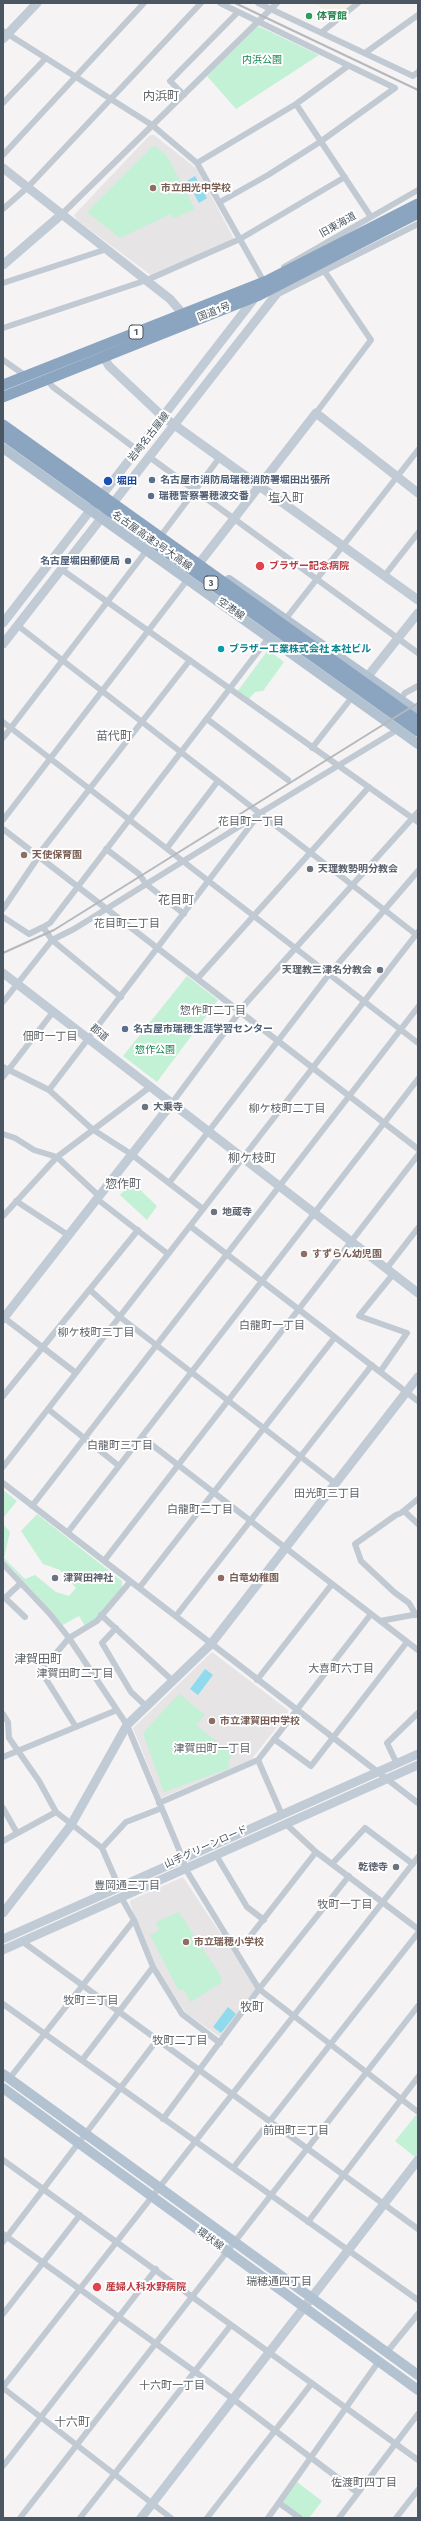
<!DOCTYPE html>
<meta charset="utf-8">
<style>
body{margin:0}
#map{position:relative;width:421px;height:2521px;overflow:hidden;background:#f5f3f3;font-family:"Fira Sans",sans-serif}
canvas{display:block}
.frame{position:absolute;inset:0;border:4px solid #4a5661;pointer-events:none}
</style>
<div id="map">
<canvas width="421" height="2521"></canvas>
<div class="frame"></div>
</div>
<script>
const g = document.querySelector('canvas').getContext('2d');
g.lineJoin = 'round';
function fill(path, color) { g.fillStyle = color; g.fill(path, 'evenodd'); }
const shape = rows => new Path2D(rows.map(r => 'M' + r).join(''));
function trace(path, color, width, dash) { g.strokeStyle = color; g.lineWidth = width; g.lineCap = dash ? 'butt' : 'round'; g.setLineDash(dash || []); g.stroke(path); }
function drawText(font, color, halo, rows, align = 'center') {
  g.font = font + ' "Fira Sans","Noto Sans JP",sans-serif'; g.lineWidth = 4; g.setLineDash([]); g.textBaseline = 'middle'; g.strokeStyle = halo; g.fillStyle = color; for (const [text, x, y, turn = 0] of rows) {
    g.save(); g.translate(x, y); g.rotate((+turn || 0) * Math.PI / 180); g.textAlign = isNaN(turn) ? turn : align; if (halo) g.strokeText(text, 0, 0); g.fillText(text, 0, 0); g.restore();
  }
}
fill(shape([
 [150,135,154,135,197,169,233,237,233,240,152,276,77,220,74,215],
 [212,1652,288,1710,288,1713,251,1760,161,1798,133,1728],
 [183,1877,256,1987,257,1990,220,2037,186,2013,155,1967,130,1903,131,1900]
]), '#e6e4e5');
fill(shape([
 [258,26,319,55,236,109,207,76],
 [154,145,167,156,195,209,173,219,171,214,120,238,87,212],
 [268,650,284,662,263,691,255,692,249,699,237,692],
 [187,976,218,1000,157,1082,123,1056],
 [132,1182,157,1206,147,1220,120,1195],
 [3,1490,17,1501,3,1518],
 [37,1514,122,1581,122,1588,96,1619,85,1626,79,1616,61,1626,52,1612,3,1559,3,1524,10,1532,4,1558,25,1579,35,1575,56,1592,69,1596,76,1588,60,1570,43,1564,21,1531],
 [179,1694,205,1715,196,1725,230,1752,232,1756,228,1762,230,1768,164,1792,143,1733],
 [179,1912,222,1978,222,1982,191,2002,183,1989,179,1991,150,1935,159,1930,156,1922],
 [416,2115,418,2116,418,2153,415,2157,395,2141],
 [297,2482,322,2501,309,2518,305,2518,282,2502]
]), '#c3f1d5');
fill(shape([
 [313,3,354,3,336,16]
]), '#f5f0e5');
fill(shape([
 [195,176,207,198,199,203,187,181],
 [205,1669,213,1675,198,1695,190,1689],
 [228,2007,236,2014,221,2033,213,2027]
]), '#90daee');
trace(shape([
 [258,3,413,76,418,72],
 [3,31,152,125,197,163,264,282],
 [322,32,358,3],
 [365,53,418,15],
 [184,95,170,81,238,12],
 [3,103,46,58],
 [296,104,371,217],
 [3,155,144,3],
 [197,163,296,104,348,66],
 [220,202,268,175,320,142,395,88,220,3],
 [3,209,28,187,201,3],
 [62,214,277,3],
 [284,267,418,190],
 [3,283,107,249],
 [278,294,418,224],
 [3,328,147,280,240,239,345,177],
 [3,360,26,376],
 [46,379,53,387,136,449],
 [316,413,371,340,325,272],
 [148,456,418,653],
 [163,533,220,457],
 [61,569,418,822],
 [385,575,418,533],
 [284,621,418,450],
 [17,625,418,936],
 [400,700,405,693,418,686],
 [207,719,288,780],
 [3,722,418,1043],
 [3,738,147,550],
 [312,748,353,696],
 [3,820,188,579],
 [3,829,418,1149],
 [167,848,218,781],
 [106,849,139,874,146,884,184,914],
 [38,855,190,660],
 [3,909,39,856],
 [3,917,29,934,43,927,52,940,121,997],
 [43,927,50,923,270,636],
 [198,978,369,787],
 [3,1002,52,940,74,929,256,816],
 [3,1067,49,1090,92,1129,131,1154,203,1209],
 [3,1077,53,1012],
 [49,1090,260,813,397,730],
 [172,1103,247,1002,418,812],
 [3,1134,15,1138,34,1150,57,1157,99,1196],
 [169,1183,330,973,418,871],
 [97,1199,168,1254],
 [16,1201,68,1235],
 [3,1216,57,1157,150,1087],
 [190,1226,418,1401],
 [387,1268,418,1228],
 [90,1290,120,1317,336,1484],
 [3,1317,76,1373],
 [380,1372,407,1333,359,1316,394,1273],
 [3,1396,138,1230],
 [48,1409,119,1466],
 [142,1437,418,1650],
 [3,1467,418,932],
 [3,1483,418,1803],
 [32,1506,418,1007],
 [404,1511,418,1524],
 [68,1532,418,1079],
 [104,1561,418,1155],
 [3,1564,50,1614,69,1638,127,1725,183,1859,185,1868,259,1989,418,2112],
 [21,1583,5,1598,25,1617],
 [139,1588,335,1337],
 [101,1615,173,1681],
 [416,1615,409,1603,394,1592,361,1561,355,1544,396,1515,401,1513,418,1499],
 [176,1616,372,1365],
 [380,1621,418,1614],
 [116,1628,102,1643,131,1692,147,1707],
 [257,1680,332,1584],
 [3,1714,8,1722,9,1738,39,1781,56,1812,102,1848,119,1887],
 [76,1727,41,1671,69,1638,97,1621,130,1582],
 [274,1739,311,1766,407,1642],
 [3,1757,117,1710],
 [258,1760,282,1815],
 [397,1764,387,1743,418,1713],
 [159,1803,258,1760,371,1614],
 [3,1808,17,1833],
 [286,1824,316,1852,418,1929],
 [3,1841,56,1812],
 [102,1848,126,1822,162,1808],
 [216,1855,247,1907,264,1920],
 [332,1864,365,1828,413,1864],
 [134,1920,153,1967,182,2014,220,2043],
 [23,1942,418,2229],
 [234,1948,248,1939,316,1852],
 [3,2004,418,2300],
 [83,2059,153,1967],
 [9,2079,134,1920,121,1897],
 [163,2119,259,1989,349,1876],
 [3,2160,418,2460],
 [233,2168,418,1933],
 [308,2222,418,2077],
 [3,2234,233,2399,358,2493],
 [3,2242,157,2040],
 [3,2314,80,2215],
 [387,2352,418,2314],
 [3,2387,418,1857],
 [3,2388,171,2518],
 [3,2466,156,2269],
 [279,2503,300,2518],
 [20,2518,418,2006],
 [80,2518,231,2325],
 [207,2518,312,2383],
 [268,2518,379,2361],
 [339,2518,418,2414],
 [396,2518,418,2490]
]), '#c1cad2', 6);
trace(shape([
 [3,39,37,3],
 [3,168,170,299,183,314],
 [3,265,62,214],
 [103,356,109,366,162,416,418,600],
 [201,561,316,413,418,493],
 [3,623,257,295],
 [3,644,285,283],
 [368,676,418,613],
 [3,973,418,1293],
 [3,1319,172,1103],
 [3,1913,71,1825,127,1725,211,1644,418,1377],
 [3,1939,418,1754],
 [3,1950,418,1765],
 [141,2518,418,2160]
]), '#c1cbd6', 9);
trace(shape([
 [3,448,418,744],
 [229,580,418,712],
 [3,2074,418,2375],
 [3,2088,418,2390]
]), '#b3c2d1', 10);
trace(shape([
 [3,385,269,280,418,204],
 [3,397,257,296,418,213],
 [3,425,418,721],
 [3,435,418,731]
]), '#8ba5c1', 11);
trace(shape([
 [235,3,418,90],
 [3,953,54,930,418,703]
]), '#b5b8bd', 2);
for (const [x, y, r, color] of [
 [309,16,4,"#2e9e5b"],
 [153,188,4,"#8d6e63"],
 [152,480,4,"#5c6f8a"],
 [108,481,5,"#1a4fb4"],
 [151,496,4,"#5c6f8a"],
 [128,561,4,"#5c6f8a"],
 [260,566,5,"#e0444e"],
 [221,649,4,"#0f9aa8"],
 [24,855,4,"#8d6e63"],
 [310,869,4,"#6b7280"],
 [380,970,4,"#6b7280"],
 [125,1029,4,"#5c6f8a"],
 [145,1107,4,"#6b7280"],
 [214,1212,4,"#6b7280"],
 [304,1254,4,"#8d6e63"],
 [55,1578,4,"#6b7280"],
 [221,1578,4,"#8d6e63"],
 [212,1721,4,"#8d6e63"],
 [396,1867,4,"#6b7280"],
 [186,1942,4,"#8d6e63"],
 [97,2287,5,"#e0444e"]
]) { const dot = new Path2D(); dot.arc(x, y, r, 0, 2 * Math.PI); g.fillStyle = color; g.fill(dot); trace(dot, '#fff', 1.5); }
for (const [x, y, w] of [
 [136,332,14],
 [211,583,14]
]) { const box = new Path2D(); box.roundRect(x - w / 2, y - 7, w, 14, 3); g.fillStyle = '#fff'; g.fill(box); trace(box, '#4a5661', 1); }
drawText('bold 9px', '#4a5661', null, [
 ["1",136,332],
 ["3",211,583]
]);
drawText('bold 10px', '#27864d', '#fff', [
 ["体育館",317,16]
], 'left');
drawText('10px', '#17864f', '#fff', [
 ["内浜公園",262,60],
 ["惣作公園",155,1050]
]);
drawText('bold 10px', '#785e54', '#fff', [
 ["市立田光中学校",161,188],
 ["天使保育園",32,855],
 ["すずらん幼児園",312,1254],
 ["白竜幼稚園",229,1578],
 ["市立津賀田中学校",220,1721],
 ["市立瑞穂小学校",194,1942]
], 'left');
drawText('10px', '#4a5661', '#fff', [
 ["旧東海道",338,225,-29],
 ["国道1号",214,312,-21],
 ["岩崎名古屋線",149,437,-52],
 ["名古屋高速3号大高線",152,541,35],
 ["空港線",231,609,35],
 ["郡道",99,1033,38],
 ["山手グリーンロード",206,1847,-24],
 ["環状線",210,2239,36]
]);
drawText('bold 10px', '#4e5e75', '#fff', [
 ["名古屋市消防局瑞穂消防署堀田出張所",160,480],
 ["瑞穂警察署穂波交番",159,496],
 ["名古屋堀田郵便局",120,561,"right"],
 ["名古屋市瑞穂生涯学習センター",133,1029]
], 'left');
drawText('bold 10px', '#164399', '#fff', [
 ["堀田",117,481]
], 'left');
drawText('bold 10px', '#be3a42', '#fff', [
 ["ブラザー記念病院",269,566],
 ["産婦人科水野病院",106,2287]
], 'left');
drawText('bold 10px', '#0d838f', '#fff', [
 ["ブラザー工業株式会社 本社ビル",229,649]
], 'left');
drawText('bold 10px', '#5b616d', '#fff', [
 ["天理教勢明分教会",318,869],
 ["天理教三津名分教会",372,970,"right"],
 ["大乗寺",153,1107],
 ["地蔵寺",222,1212],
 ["津賀田神社",63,1578],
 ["乾徳寺",388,1867,"right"]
], 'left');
drawText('11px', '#5f6368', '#fff', [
 ["花目町一丁目",251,822],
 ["花目町二丁目",127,924],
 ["惣作町二丁目",213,1011],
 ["佃町一丁目",50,1037],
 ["柳ケ枝町二丁目",287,1109],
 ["白龍町一丁目",272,1326],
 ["柳ケ枝町三丁目",96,1333],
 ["白龍町三丁目",120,1446],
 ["田光町三丁目",327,1494],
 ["白龍町二丁目",200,1510],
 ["大喜町六丁目",341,1669],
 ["津賀田町二丁目",75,1674],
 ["津賀田町一丁目",212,1749],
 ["豊岡通二丁目",127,1886],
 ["牧町一丁目",345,1905],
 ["牧町三丁目",91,2001],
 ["牧町二丁目",180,2041],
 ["前田町三丁目",296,2131],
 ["瑞穂通四丁目",279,2282],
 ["十六町一丁目",172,2386],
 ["佐渡町四丁目",364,2483]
]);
drawText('12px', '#5f6368', '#fff', [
 ["内浜町",161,97],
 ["塩入町",286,499],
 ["苗代町",114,737],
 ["花目町",176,901],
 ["柳ケ枝町",252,1159],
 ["惣作町",123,1185],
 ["津賀田町",38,1660],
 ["牧町",252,2008],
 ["十六町",72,2423]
]);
</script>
